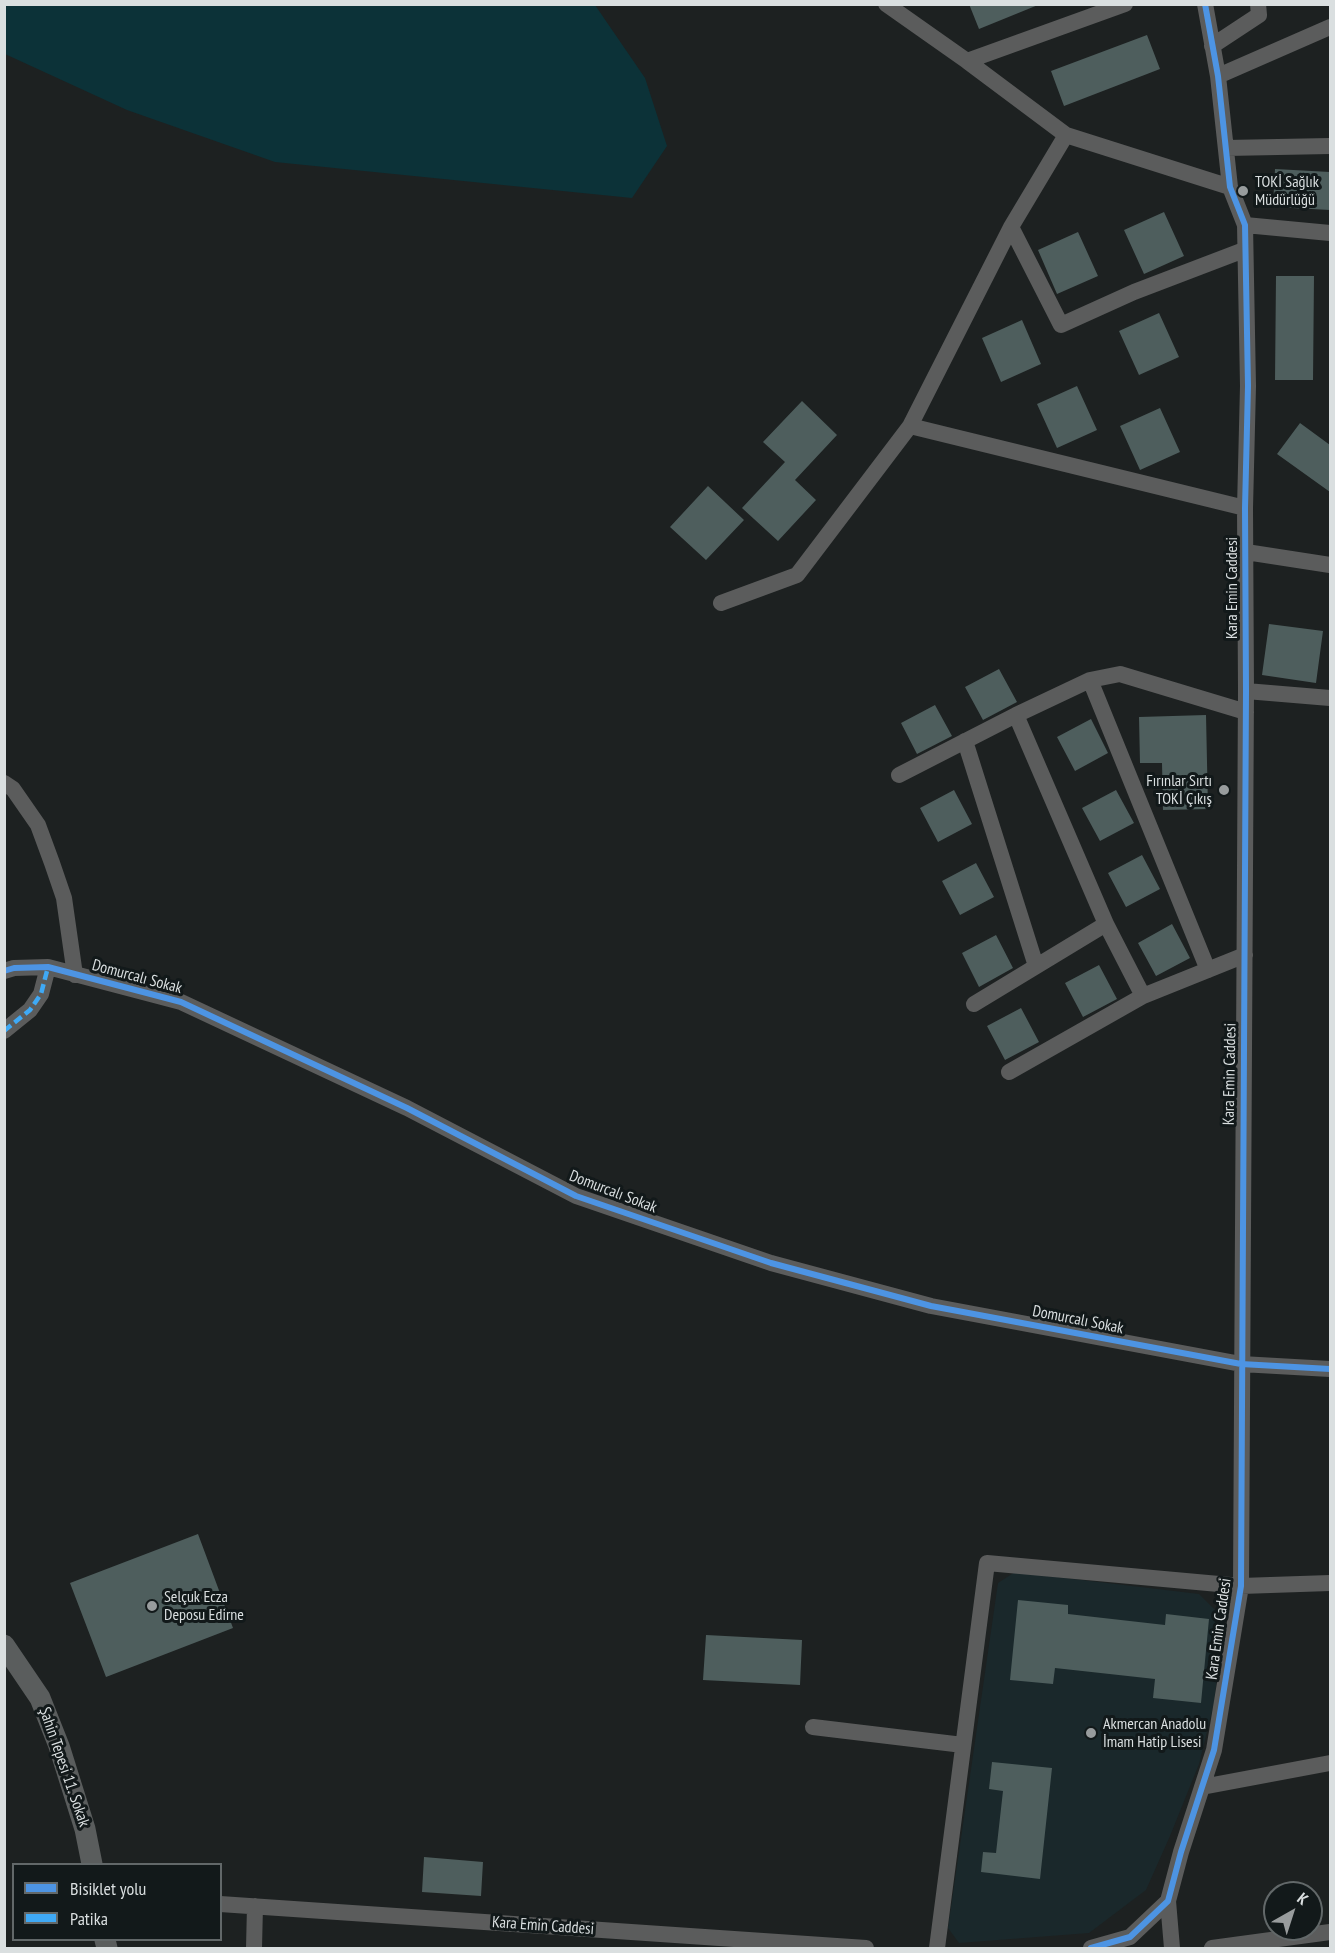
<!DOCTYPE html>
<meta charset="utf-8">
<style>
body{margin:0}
#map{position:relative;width:1335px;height:1953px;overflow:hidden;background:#1d2121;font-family:"PT Sans Narrow",sans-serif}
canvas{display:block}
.frame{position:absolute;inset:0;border:6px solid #dadfe0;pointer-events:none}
.legend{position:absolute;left:12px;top:1863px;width:210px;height:78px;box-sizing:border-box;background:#12191a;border:2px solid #626869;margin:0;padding:8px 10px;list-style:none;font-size:18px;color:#dadfe0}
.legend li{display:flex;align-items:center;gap:12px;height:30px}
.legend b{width:30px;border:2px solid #626869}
.north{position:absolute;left:1263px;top:1881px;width:60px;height:60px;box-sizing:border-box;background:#12191a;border:2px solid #626869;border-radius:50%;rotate:39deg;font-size:16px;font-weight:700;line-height:24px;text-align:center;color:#dadfe0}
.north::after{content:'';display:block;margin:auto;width:21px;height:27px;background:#989c9d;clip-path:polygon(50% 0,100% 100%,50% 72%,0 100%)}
</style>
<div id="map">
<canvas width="1335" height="1953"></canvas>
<div class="frame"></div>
<ul class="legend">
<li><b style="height:8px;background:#4d94e3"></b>Bisiklet yolu</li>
<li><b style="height:8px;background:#3fa9f5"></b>Patika</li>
</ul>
<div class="north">K</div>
</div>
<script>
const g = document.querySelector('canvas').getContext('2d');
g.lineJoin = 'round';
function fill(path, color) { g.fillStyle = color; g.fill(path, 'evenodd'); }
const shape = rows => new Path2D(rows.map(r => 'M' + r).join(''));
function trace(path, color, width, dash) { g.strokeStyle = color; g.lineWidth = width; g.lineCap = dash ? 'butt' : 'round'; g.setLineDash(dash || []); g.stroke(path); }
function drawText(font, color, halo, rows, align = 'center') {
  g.font = font + ' "PT Sans Narrow",sans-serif'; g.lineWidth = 6; g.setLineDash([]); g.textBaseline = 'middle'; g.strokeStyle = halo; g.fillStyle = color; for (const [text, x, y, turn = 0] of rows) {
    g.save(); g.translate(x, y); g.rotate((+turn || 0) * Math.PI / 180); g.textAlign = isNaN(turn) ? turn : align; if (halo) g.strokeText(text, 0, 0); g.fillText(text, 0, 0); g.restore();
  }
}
fill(shape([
 [1015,1572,1199,1594,1224,1619,1214,1703,1199,1764,1170,1836,1146,1890,1089,1933,959,1943,948,1928,998,1583]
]), '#1a282b');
fill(shape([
 [5,4,595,5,645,78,667,146,632,198,275,162,127,110,5,54]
]), '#0c3238');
fill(shape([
 [969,4,1038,4,1038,5,979,29],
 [1147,35,1160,69,1064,106,1051,71],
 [1275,169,1330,172,1330,210,1273,207],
 [1164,212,1184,256,1144,274,1124,230],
 [1078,232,1098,276,1057,294,1038,250],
 [1276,276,1314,276,1313,380,1275,380],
 [1159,313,1179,357,1139,375,1119,331],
 [1022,320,1041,364,1001,382,982,338],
 [1077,386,1097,430,1057,448,1037,404],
 [802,401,837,435,795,480,816,500,778,541,742,508,785,462,763,442],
 [1160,408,1180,452,1140,470,1120,426],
 [1300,423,1330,445,1330,492,1277,454],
 [708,486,744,520,706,560,670,527],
 [1269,624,1323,631,1316,683,1262,675],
 [999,669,1017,702,983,720,965,687],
 [935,705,952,736,917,754,901,723],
 [1206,715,1208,809,1163,810,1162,763,1140,763,1139,717],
 [1091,719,1108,753,1075,771,1057,737],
 [954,790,972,824,938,842,920,808],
 [1116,790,1134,823,1100,841,1082,808],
 [1142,855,1160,889,1126,907,1108,873],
 [976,863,994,897,960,915,942,881],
 [1172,924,1190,958,1156,976,1138,943],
 [996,935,1013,968,979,987,962,953],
 [1099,965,1117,999,1083,1017,1065,983],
 [1021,1008,1039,1042,1005,1060,987,1026],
 [198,1534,233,1628,106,1677,70,1583],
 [1018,1600,1068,1605,1068,1614,1165,1625,1166,1614,1209,1619,1201,1703,1153,1698,1155,1679,1055,1668,1053,1684,1010,1680],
 [706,1635,802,1640,800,1685,703,1680],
 [992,1762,1052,1768,1040,1879,981,1872,983,1852,996,1853,1003,1791,989,1789],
 [424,1857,483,1862,481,1896,422,1892]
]), '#4e5e5d');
trace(shape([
 [886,4,967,61,1066,135,1230,187],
 [1212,46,1259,15,1258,4],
 [967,61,1125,4],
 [1218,76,1330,27],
 [1226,148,1330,146],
 [1245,225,1330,233],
 [1011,227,1061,325,1134,292,1244,250],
 [910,426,1245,508],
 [1246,552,1330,565],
 [721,603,797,575,910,426,1011,227,1066,135],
 [1090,680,1208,970],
 [1246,691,1330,698],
 [1016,715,1106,924,1143,996],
 [965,741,1036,966],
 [899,775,1016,715,1090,680,1120,674,1246,712],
 [4,783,13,789,38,825,52,863,64,898,75,975],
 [4,971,14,968,48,967,181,1002,407,1108,576,1196,771,1263,931,1306,1241,1364,1330,1369],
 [974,1004,1106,924],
 [4,1031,30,1010,41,994,48,967],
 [1009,1072,1143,996,1245,955],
 [813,1727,963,1745],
 [1202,1787,1330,1763],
 [1168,1901,1172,1948],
 [220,1904,866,1948],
 [254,1948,255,1906],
 [937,1948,987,1563,1241,1586,1330,1583],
 [1091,1948,1130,1937,1168,1901,1181,1852,1214,1750,1241,1586,1246,691,1245,508,1248,386,1245,225,1230,187,1218,76,1205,4],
 [1212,1948,1330,1932]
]), '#5b5c5c', 16);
trace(shape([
 [4,1645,40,1698,59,1746,85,1829,92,1864],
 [105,1940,107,1948]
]), '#5a5d5d', 21);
trace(shape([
 [4,1031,30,1010,41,994,48,967]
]), '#3fa9f5', 4.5, [9, 4.5]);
trace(shape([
 [4,971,14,968,48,967,181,1002,407,1108,576,1196,771,1263,931,1306,1241,1364,1330,1369],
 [1091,1948,1130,1937,1168,1901,1181,1852,1214,1750,1241,1586,1246,691,1245,508,1248,386,1245,225,1230,187,1218,76,1205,4]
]), '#4d94e3', 6);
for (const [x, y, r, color] of [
 [1243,191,6,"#989c9d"],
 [1224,790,6,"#989c9d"],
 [152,1606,6,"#989c9d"],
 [1091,1733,6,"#989c9d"]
]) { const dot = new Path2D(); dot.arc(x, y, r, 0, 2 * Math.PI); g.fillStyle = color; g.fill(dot); trace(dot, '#12191a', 2); }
drawText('16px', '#dadfe0', '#12191a', [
 ["TOKİ Sağlık",1255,182],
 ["Müdürlüğü",1255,200],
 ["Fırınlar Sırtı",1212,781,"right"],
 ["TOKİ Çıkış",1212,799,"right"],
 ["Selçuk Ecza",164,1597],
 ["Deposu Edirne",164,1615],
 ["Akmercan Anadolu",1103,1724],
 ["İmam Hatip Lisesi",1103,1742]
], 'left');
drawText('16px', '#dadfe0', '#12191a', [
 ["Kara Emin Caddesi",1232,588,-90],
 ["Domurcalı Sokak",137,977,15],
 ["Kara Emin Caddesi",1230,1074,-89],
 ["Domurcalı Sokak",613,1192,21],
 ["Domurcalı Sokak",1078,1320,11],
 ["Kara Emin Caddesi",1219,1629,-82],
 ["Şahin Tepesi 11. Sokak",64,1767,71],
 ["Kara Emin Caddesi",543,1926,4]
]);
</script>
